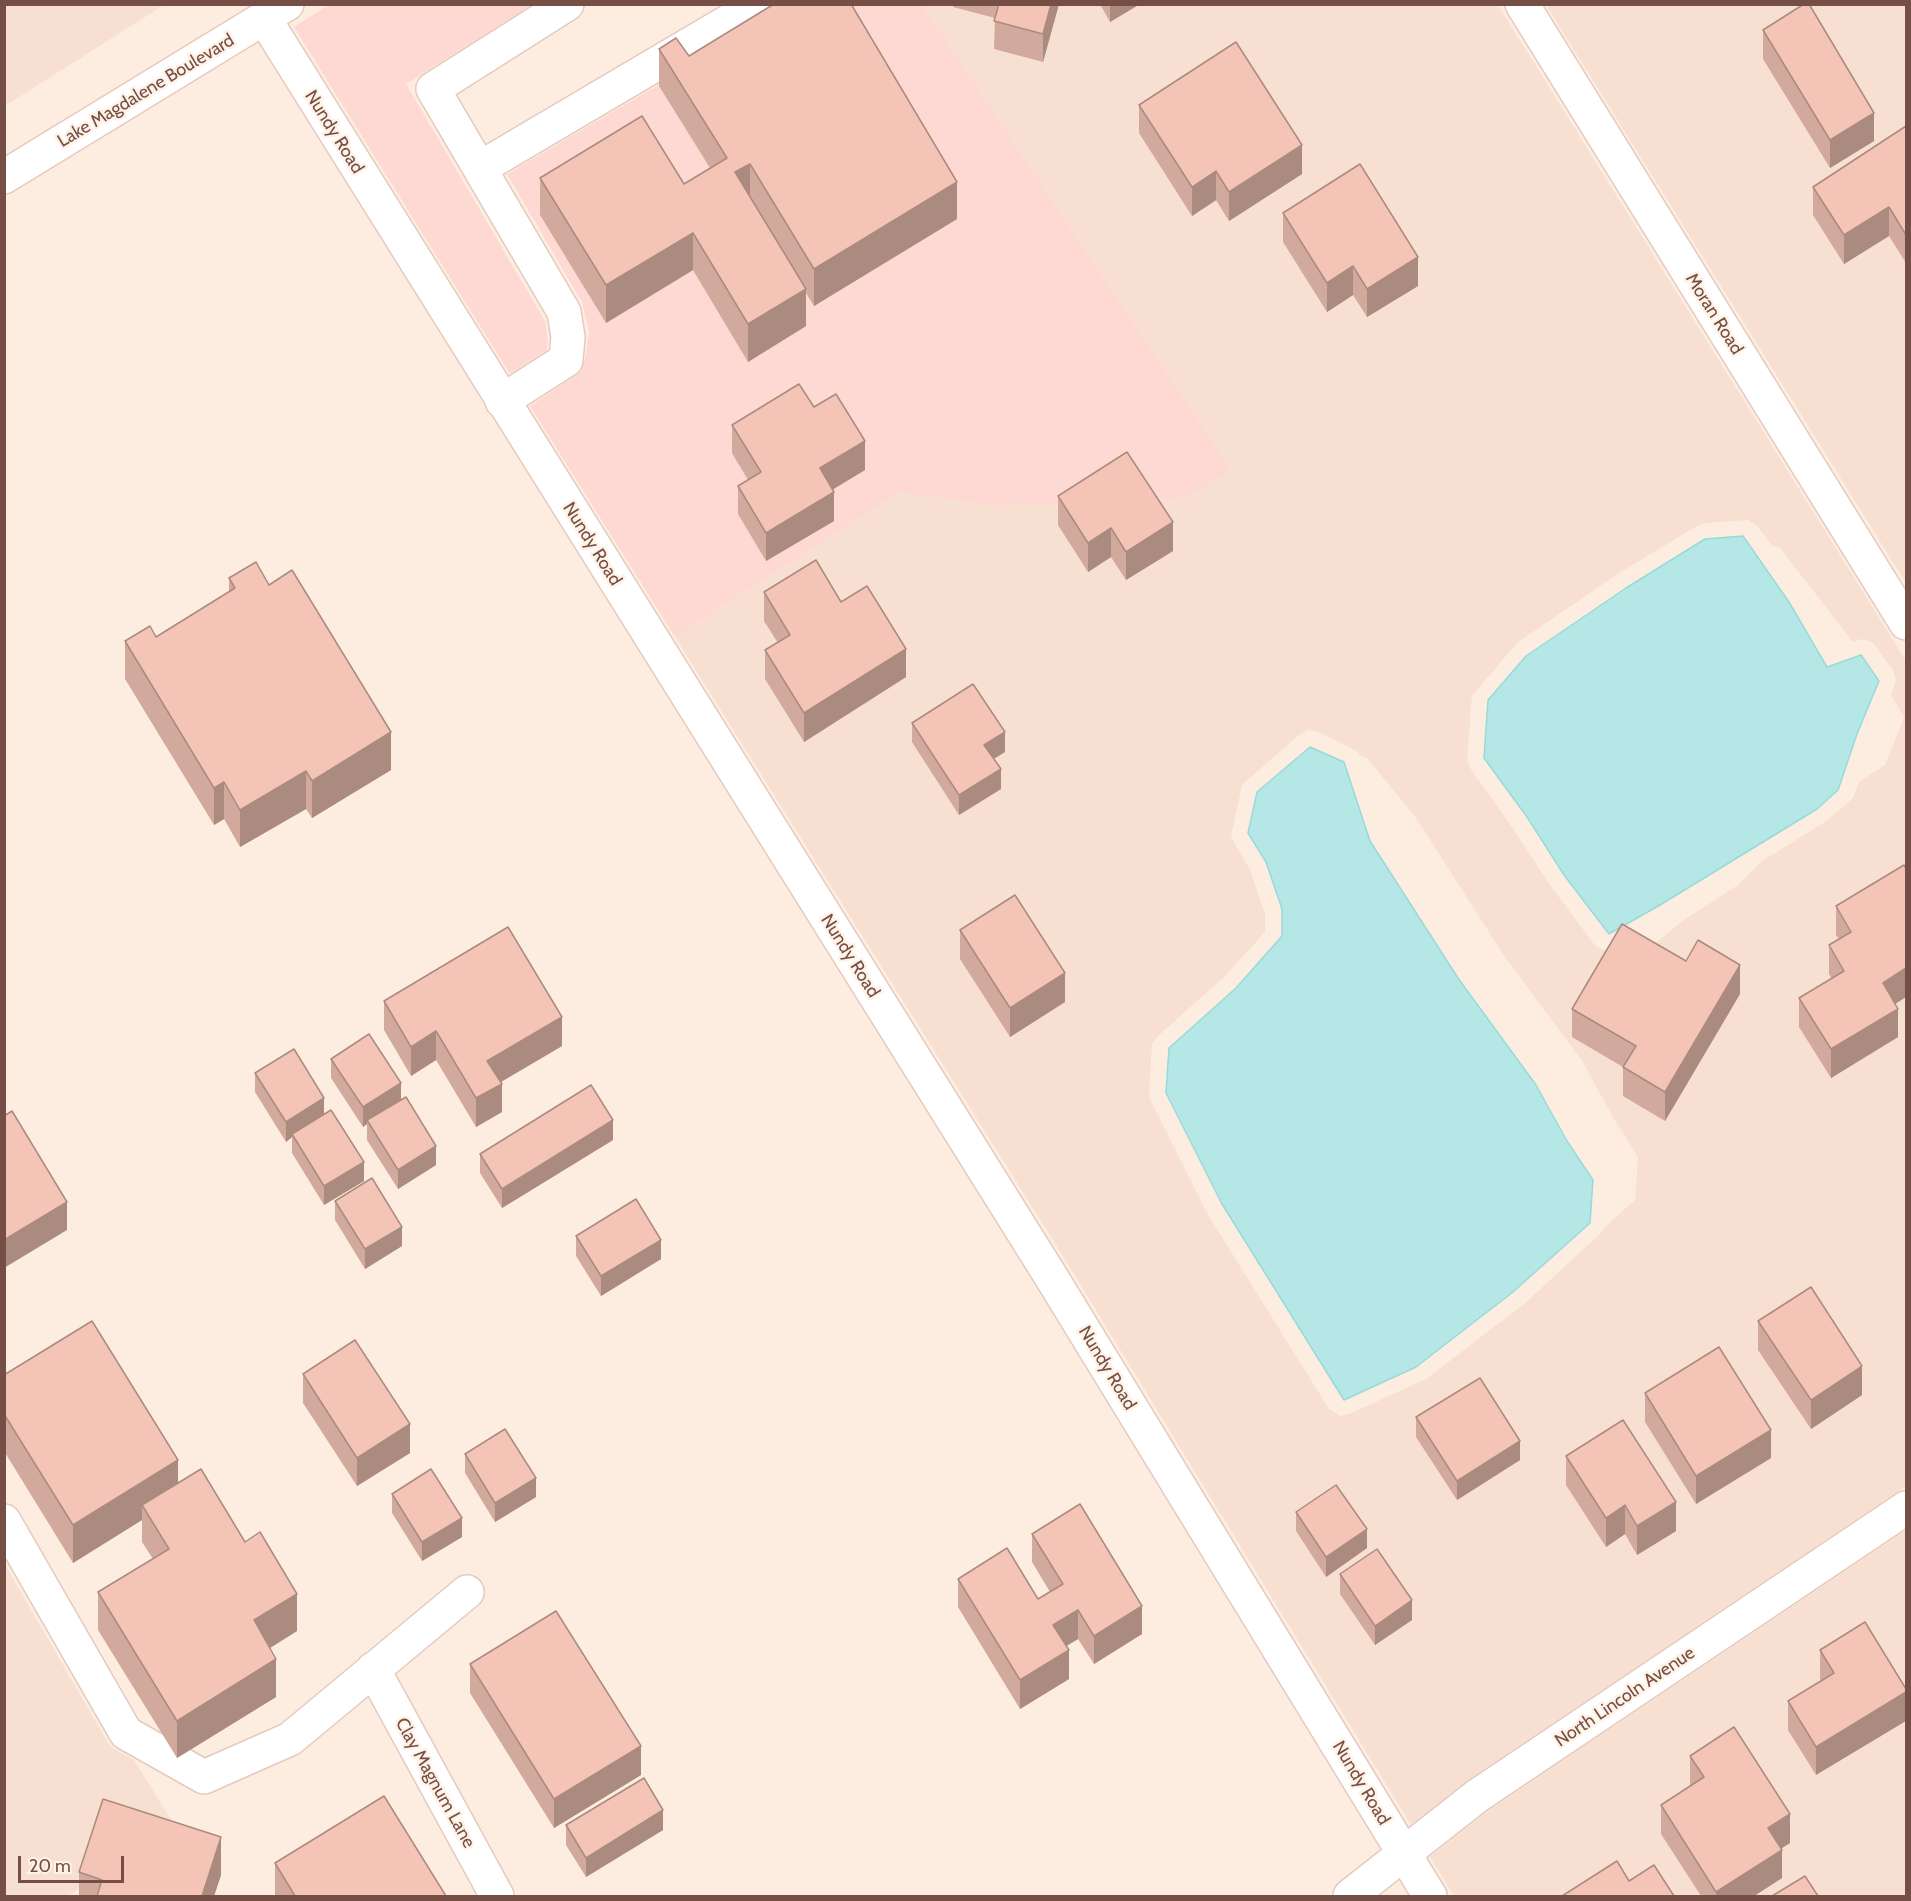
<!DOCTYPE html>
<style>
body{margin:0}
#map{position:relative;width:1911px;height:1901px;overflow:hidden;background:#fdede0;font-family:Cabin,sans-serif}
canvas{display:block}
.frame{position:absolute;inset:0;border:6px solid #754f46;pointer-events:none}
.scale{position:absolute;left:18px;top:1856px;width:106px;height:27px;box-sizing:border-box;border:3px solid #754f46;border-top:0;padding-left:8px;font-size:18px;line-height:21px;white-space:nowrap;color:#754f46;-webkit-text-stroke:4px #fff2e7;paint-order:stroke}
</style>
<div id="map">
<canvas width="1911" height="1901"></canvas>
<div class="frame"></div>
<div class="scale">20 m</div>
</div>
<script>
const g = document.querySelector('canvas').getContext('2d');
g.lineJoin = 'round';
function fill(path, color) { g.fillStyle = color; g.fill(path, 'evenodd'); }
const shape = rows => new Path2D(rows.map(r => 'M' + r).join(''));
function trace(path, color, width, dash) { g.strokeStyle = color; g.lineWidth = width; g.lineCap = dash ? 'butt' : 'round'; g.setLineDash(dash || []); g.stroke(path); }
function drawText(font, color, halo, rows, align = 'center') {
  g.font = font + ' Cabin,sans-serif'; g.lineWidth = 5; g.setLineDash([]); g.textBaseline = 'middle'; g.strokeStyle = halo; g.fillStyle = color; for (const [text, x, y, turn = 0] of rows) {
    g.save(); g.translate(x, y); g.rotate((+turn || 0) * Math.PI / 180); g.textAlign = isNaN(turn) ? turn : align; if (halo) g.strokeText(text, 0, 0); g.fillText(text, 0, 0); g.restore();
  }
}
fill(shape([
 [5,4,164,4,164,5,5,106],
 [922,5,1498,5,1906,661,1906,1486,1467,1781,1411,1825,1058,1248,675,637,900,492,910,493,979,93],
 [1748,520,1757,526,1772,546,1780,548,1853,642,1862,639,1872,642,1893,670,1896,680,1891,695,1904,717,1885,765,1859,782,1853,798,1825,822,1762,861,1738,885,1681,922,1632,963,1618,946,1606,950,1601,949,1594,944,1550,885,1512,827,1470,768,1467,759,1472,696,1517,643,1616,575,1697,526,1706,523],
 [1308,730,1319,732,1357,751,1360,755,1367,758,1416,818,1503,954,1582,1061,1613,1117,1638,1157,1635,1200,1606,1226,1600,1234,1524,1304,1426,1379,1349,1414,1340,1416,1329,1409,1207,1213,1149,1097,1152,1044,1157,1037,1224,977,1265,932,1265,914,1250,870,1231,837,1242,785,1299,735],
 [1546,5,1906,5,1906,583],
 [1906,1530,1906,1896,1454,1896,1430,1857,1489,1810],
 [4,1563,108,1743,114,1749,134,1760,177,1829,67,1896,5,1896]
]), '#f7e0d1');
fill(shape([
 [330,4,532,5,406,84,545,321,548,340,547,350,510,374,294,27],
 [789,5,922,5,1230,470,1187,497,1130,504,1069,503,1000,506,900,492,675,637,530,406,576,375,585,360,589,332,582,302,507,174,764,23]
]), '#fed9d3');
const water = shape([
 [1743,536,1789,602,1827,667,1861,655,1879,681,1857,734,1838,790,1817,809,1660,905,1609,934,1564,875,1527,817,1484,758,1488,700,1526,656,1626,588,1705,539,1743,536],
 [1310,747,1344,762,1370,841,1458,978,1536,1085,1567,1141,1593,1180,1590,1223,1513,1292,1416,1367,1344,1400,1222,1204,1166,1093,1169,1048,1236,988,1282,936,1282,909,1266,862,1248,833,1257,792,1310,747]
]);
fill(water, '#b4e7e6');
trace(water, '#99dad9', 1.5);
const street = shape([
 [1522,4,1906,623],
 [264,18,1050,1275,1430,1896],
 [480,168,758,4],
 [502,401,566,360,568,337,564,312,433,89,567,4],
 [4,1521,126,1733,204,1777,290,1739,467,1592],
 [373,1669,497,1896],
 [1350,1896,1477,1796,1906,1508]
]);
const secondary = shape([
 [4,177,287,4]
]);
trace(street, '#e4cabf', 36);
trace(secondary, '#e9c9bb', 36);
trace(street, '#fff', 33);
trace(secondary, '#fff', 33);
fill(shape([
 [953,4,1059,4,1043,62,994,49,995,18,953,7],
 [1100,4,1140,4,1110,22],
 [1763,30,1874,141,1830,168,1763,59],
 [659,49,689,56,957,219,814,306,806,293,806,326,748,362,693,270,606,323,540,215,540,178,684,184,710,168,659,86],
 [1139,105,1302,174,1229,221,1216,200,1192,216,1139,133],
 [1906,126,1906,263,1889,236,1844,264,1813,215,1813,187],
 [1283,213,1418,286,1367,317,1353,295,1327,312,1283,242],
 [814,407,865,470,832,490,834,521,766,561,738,514,738,486,748,480,732,453,732,425],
 [1058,496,1173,551,1126,580,1111,557,1088,572,1058,525],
 [229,578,269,585,391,770,312,818,306,809,240,847,224,819,214,825,125,679,125,641,156,637,229,592],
 [764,592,841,602,906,677,804,742,765,679,765,650,778,643,764,621],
 [912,723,1005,752,993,759,1001,789,959,815,912,742],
 [1836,906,1895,1004,1898,1037,1831,1078,1799,1027,1799,998,1832,979,1829,974,1829,945,1839,939,1836,935],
 [960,930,1065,1002,1010,1037,960,959],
 [1686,961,1740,994,1665,1121,1623,1096,1623,1067,1572,1037,1572,1009],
 [384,1001,562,1046,501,1082,502,1112,476,1127,436,1060,411,1076,384,1030],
 [331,1059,401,1100,436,1165,398,1189,367,1140,367,1124,363,1127,331,1078],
 [255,1073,324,1114,364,1181,324,1205,292,1153,292,1137,286,1142,255,1092],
 [613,1140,502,1208,480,1173,480,1154],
 [335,1201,402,1246,365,1269,335,1220],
 [576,1236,661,1259,601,1296,576,1256],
 [1758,1321,1862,1395,1811,1429,1758,1350],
 [303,1374,410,1453,357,1486,303,1403],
 [4,1375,178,1483,297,1631,270,1648,276,1697,177,1758,98,1630,98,1592,153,1559,142,1542,142,1520,73,1563,4,1451],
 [1645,1393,1771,1458,1696,1504,1645,1422],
 [1416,1417,1520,1460,1457,1500,1416,1437],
 [465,1454,536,1497,495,1522,465,1473],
 [1566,1456,1676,1531,1637,1555,1625,1534,1606,1547,1566,1485],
 [392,1494,462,1537,422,1561,392,1513],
 [1296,1512,1367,1548,1326,1577,1296,1531],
 [1032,1534,1142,1634,1094,1664,1078,1639,1066,1646,1069,1679,1020,1709,958,1607,958,1579,1038,1599,1050,1592,1032,1562],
 [1340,1574,1412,1620,1375,1645,1340,1594],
 [1865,1622,1816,1775,1788,1730,1788,1701,1821,1681,1820,1679,1820,1650],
 [470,1664,641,1775,554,1828,470,1693],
 [1690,1756,1790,1843,1781,1848,1782,1878,1754,1896,1701,1896,1661,1834,1661,1805,1691,1786,1690,1785],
 [566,1825,663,1830,586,1877,566,1845],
 [275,1863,446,1896,275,1896],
 [79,1872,221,1875,214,1896,79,1896]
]), '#d2a99d');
fill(shape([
 [1051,4,1059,4,1043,62,1043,34],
 [1110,4,1140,4,1110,22],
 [1874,113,1874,141,1830,168,1830,140],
 [1302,145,1302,174,1229,221,1229,192],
 [750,164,750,202,735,172],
 [1216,171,1216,200,1192,216,1192,187],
 [957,182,957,219,814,306,814,269],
 [1889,207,1889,236,1844,264,1844,235],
 [693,233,693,270,606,323,606,285],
 [1418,257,1418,286,1367,317,1367,289],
 [1353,266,1353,295,1327,312,1327,283],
 [806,289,806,326,748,362,748,324],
 [865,441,865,470,820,497,820,468],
 [834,492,834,521,766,561,766,533],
 [1173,522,1173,551,1126,580,1126,552],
 [1111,528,1111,557,1088,572,1088,543],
 [906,649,906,677,804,742,804,713],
 [391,732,391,770,312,818,312,781],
 [1005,732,1005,752,984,765,984,745],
 [1001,769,1001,789,959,815,959,795],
 [306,771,306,809,240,847,240,810],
 [224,782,224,819,214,825,214,788],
 [1740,965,1740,994,1665,1121,1665,1092],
 [1906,968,1906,997,1883,1012,1883,983],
 [1065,973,1065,1002,1010,1037,1010,1008],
 [1898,1009,1898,1037,1831,1078,1831,1049],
 [562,1017,562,1046,487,1090,487,1061],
 [436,1031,436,1060,411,1076,411,1047],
 [401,1083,401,1103,367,1120,367,1124,363,1127,363,1107],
 [502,1084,502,1112,476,1127,476,1098],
 [324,1098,324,1118,292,1134,292,1137,286,1142,286,1122],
 [613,1120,613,1140,502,1208,502,1189],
 [436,1146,436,1165,398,1189,398,1170],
 [364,1162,364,1181,324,1205,324,1186],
 [67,1202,67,1230,4,1268,4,1240],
 [402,1227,402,1246,365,1269,365,1249],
 [661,1240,661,1259,601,1296,601,1276],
 [1862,1366,1862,1395,1811,1429,1811,1400],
 [410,1424,410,1453,357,1486,357,1458],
 [1771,1430,1771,1458,1696,1504,1696,1476],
 [1520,1441,1520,1460,1457,1500,1457,1481],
 [178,1460,178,1498,142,1505,142,1520,73,1563,73,1525],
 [536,1478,536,1497,495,1522,495,1503],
 [1676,1502,1676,1531,1637,1555,1637,1526],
 [1625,1505,1625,1534,1606,1547,1606,1518],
 [462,1518,462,1537,422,1561,422,1542],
 [1367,1529,1367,1548,1326,1577,1326,1557],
 [297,1594,297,1631,254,1658,254,1620],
 [1412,1600,1412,1620,1375,1645,1375,1626],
 [1142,1606,1142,1634,1094,1664,1094,1636],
 [1078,1610,1078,1639,1053,1654,1053,1625],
 [1069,1650,1069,1679,1020,1709,1020,1680],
 [276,1659,276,1697,177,1758,177,1721],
 [1906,1692,1906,1721,1816,1775,1816,1747],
 [641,1746,641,1775,554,1828,554,1799],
 [663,1810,663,1830,586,1877,586,1858],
 [1790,1814,1790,1843,1768,1857,1768,1828],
 [221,1837,221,1875,214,1896,202,1896],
 [1782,1850,1782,1878,1754,1896,1716,1896,1716,1892]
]), '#ab8a7f');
const building = shape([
 [774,4,851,4,957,182,814,269,750,164,735,172,806,289,748,324,693,233,606,285,540,178,642,116,684,184,727,158,659,49,676,38,689,56,774,4],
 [999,4,1051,4,1043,34,994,21,999,4],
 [1804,4,1809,4,1874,113,1830,140,1763,30,1804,4],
 [1236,42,1302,145,1229,192,1216,171,1192,187,1139,105,1236,42],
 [1906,126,1906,235,1889,207,1844,235,1813,187,1906,126],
 [1360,164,1418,257,1367,289,1353,266,1327,283,1283,213,1360,164],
 [799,384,814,407,836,394,865,441,820,468,834,492,766,533,738,486,761,472,732,425,799,384],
 [1127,452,1173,522,1126,552,1111,528,1088,543,1058,496,1127,452],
 [816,560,841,602,867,586,906,649,804,713,765,650,790,635,764,592,816,560],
 [256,562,269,585,292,570,391,732,312,781,306,771,240,810,224,782,214,788,125,641,150,626,156,637,235,588,229,578,256,562],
 [973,684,1005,732,984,745,1001,769,959,795,912,723,973,684],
 [1904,865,1906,869,1906,968,1883,983,1898,1009,1831,1049,1799,998,1844,971,1829,945,1851,932,1836,906,1904,865],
 [1015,895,1065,973,1010,1008,960,930,1015,895],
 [1622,924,1686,961,1698,940,1740,965,1665,1092,1623,1067,1636,1046,1572,1009,1622,924],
 [508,927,562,1017,487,1061,502,1084,476,1098,436,1031,411,1047,384,1001,508,927],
 [369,1034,401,1083,363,1107,331,1059,369,1034],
 [294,1049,324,1098,286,1122,255,1073,294,1049],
 [591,1085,613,1120,502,1189,480,1154,591,1085],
 [406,1097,436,1146,398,1170,367,1120,406,1097],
 [331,1110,364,1162,324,1186,292,1134,331,1110],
 [12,1111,67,1202,4,1240,4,1116,12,1111],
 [372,1178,402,1227,365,1249,335,1201,372,1178],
 [636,1199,661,1240,601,1276,576,1236,636,1199],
 [1811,1287,1862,1366,1811,1400,1758,1321,1811,1287],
 [92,1321,178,1460,73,1525,4,1414,4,1375,92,1321],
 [355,1340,410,1424,357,1458,303,1374,355,1340],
 [1719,1347,1771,1430,1696,1476,1645,1393,1719,1347],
 [1480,1378,1520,1441,1457,1481,1416,1417,1480,1378],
 [1623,1420,1676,1502,1637,1526,1625,1505,1606,1518,1566,1456,1623,1420],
 [505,1429,536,1478,495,1503,465,1454,505,1429],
 [201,1469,245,1542,260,1532,297,1594,254,1620,276,1659,177,1721,98,1592,169,1549,142,1505,201,1469],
 [431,1469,462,1518,422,1542,392,1494,431,1469],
 [1336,1485,1367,1529,1326,1557,1296,1512,1336,1485],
 [1080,1504,1142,1606,1094,1636,1078,1610,1053,1625,1069,1650,1020,1680,958,1579,1007,1548,1038,1599,1063,1584,1032,1534,1080,1504],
 [1377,1549,1412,1600,1375,1626,1340,1574,1377,1549],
 [556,1611,641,1746,554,1799,470,1664,556,1611],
 [1865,1622,1906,1689,1906,1692,1816,1747,1788,1701,1834,1673,1820,1650,1865,1622],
 [1734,1727,1790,1814,1768,1828,1782,1850,1716,1892,1661,1805,1704,1777,1690,1756,1734,1727],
 [644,1778,663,1810,586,1858,566,1825,644,1778],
 [384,1796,446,1896,295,1896,275,1863,384,1796],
 [103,1799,221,1837,202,1896,97,1896,102,1880,79,1872,103,1799],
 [1617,1861,1629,1881,1654,1865,1674,1896,1562,1896,1617,1861],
 [1805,1876,1818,1896,1772,1896,1805,1876]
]);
fill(building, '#f4c5b6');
trace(building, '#ab8a7f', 1.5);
drawText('18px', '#754f46', '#fff2e7', [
 ["Lake Magdalene Boulevard",146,91,-31],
 ["Nundy Road",334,132,58],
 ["Moran Road",1714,314,58],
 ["Nundy Road",592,544,58],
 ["Nundy Road",850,956,58],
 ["Nundy Road",1107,1368,59],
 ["North Lincoln Avenue",1625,1697,-34],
 ["Clay Magnum Lane",435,1783,61],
 ["Nundy Road",1361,1783,59]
]);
</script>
